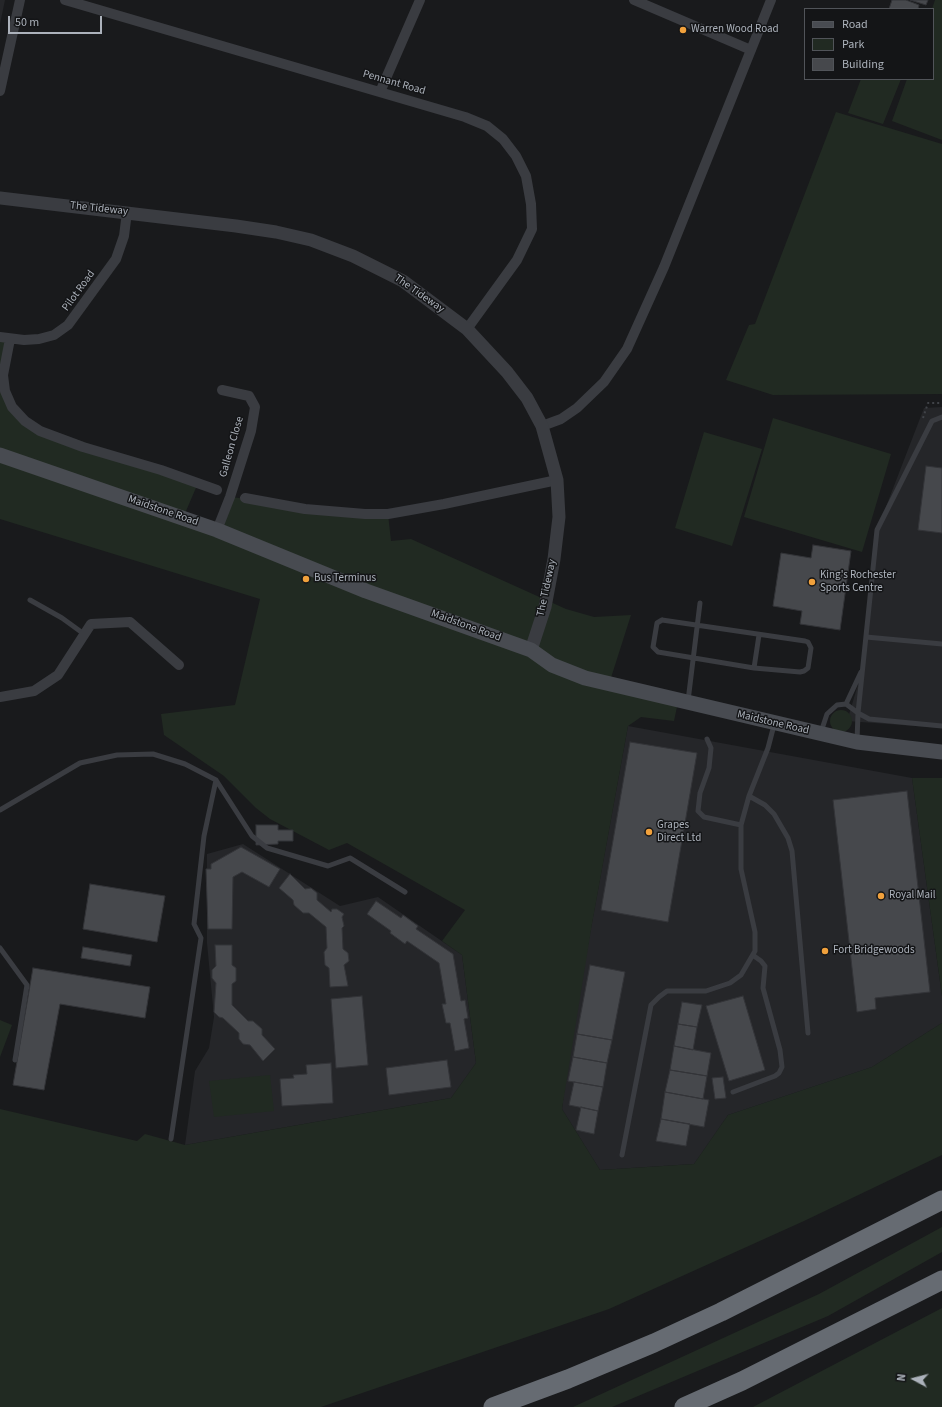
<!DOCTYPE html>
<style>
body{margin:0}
#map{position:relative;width:942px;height:1407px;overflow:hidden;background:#191a1c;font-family:"Source Sans 3",sans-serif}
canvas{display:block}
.legend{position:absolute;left:804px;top:8px;width:130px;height:72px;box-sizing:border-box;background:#141517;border:1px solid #515459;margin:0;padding:5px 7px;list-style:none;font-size:12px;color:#acb2bb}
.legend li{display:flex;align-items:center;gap:8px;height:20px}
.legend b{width:20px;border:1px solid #515459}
.north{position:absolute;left:894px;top:1359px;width:40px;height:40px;-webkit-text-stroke:3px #141517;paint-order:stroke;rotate:277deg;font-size:11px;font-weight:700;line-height:16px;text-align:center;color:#acb2bb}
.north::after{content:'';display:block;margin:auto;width:14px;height:18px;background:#acb2bb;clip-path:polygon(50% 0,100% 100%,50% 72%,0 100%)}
.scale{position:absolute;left:8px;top:16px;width:94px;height:18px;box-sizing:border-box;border:2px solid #acb2bb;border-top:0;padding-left:5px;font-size:12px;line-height:14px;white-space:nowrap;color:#acb2bb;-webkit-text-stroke:3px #141517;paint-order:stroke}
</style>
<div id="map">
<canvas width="942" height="1407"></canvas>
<ul class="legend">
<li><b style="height:5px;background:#484b51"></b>Road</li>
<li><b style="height:11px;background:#212a22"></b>Park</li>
<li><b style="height:11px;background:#46484c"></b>Building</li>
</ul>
<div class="north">N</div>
<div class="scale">50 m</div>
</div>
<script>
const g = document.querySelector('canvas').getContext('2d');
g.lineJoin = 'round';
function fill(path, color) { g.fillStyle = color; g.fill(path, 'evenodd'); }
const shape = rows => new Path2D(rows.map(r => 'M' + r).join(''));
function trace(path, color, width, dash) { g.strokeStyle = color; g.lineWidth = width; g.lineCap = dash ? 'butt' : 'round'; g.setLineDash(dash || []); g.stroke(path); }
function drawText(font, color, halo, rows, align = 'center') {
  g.font = font + ' "Source Sans 3",sans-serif'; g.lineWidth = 3; g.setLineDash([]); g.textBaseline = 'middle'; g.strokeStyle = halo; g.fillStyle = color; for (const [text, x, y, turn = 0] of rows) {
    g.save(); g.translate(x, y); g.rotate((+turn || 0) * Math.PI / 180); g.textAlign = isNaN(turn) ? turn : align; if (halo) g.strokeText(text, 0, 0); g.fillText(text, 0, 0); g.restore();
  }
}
fill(shape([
 [0,0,5,0,0,24],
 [942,407,942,728,847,721,863,668,877,530,924,408],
 [628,726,912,778,942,996,942,1023,872,1067,728,1115,694,1164,600,1170,562,1109,570,1043],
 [243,844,340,906,378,897,462,955,476,1063,451,1098,185,1145,195,1071,209,1048,214,1017,207,943,207,854]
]), '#252629');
fill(shape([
 [935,0,942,0,942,140,892,121,907,79,933,79,932,9],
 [861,79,901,79,883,124,848,113],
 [836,112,942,144,942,394,773,395,726,380,749,325,755,324],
 [0,337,10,339,5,391,25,421,198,483,183,518,217,530,230,497,388,514,391,541,411,539,566,609,594,617,631,615,609,684,678,702,674,721,641,717,628,726,592,924,562,1109,600,1170,694,1164,728,1115,872,1067,942,1023,942,1155,804,1221,609,1309,321,1407,0,1407,0,1109,137,1141,145,1134,185,1145,451,1098,476,1063,462,955,442,941,465,910,347,843,329,850,270,819,256,808,224,776,164,735,161,714,235,705,260,599,0,519],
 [773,418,891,454,862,552,744,517],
 [704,432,762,449,732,546,675,528],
 '830 721a11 11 0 1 1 22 0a11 11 0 1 1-22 0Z',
 [912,778,942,778,942,996],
 [0,1020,12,1025,0,1057],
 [270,1075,274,1111,214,1117,209,1081],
 [942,1227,942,1252,828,1316,612,1407,573,1407,819,1294],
 [942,1308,942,1407,753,1407]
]), '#212a22');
const building = shape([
 [892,0,906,0,919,5,918,9,889,9,892,0],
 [910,0,928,0,926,5,910,0],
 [926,466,942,468,942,533,918,530,926,466],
 [813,545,851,551,840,630,800,624,802,611,773,606,781,553,811,558,813,545],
 [630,742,697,753,668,922,601,910,630,742],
 [907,791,930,992,875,998,876,1009,857,1012,833,800,907,791],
 [256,825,278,825,278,830,293,830,293,841,278,841,278,844,256,845,256,825],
 [241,847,280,869,269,887,242,872,233,877,232,929,208,929,206,869,211,869,211,864,241,847],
 [290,874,305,889,311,888,317,893,317,900,331,912,332,909,337,909,344,914,342,917,344,926,342,928,343,949,348,953,349,961,344,965,348,986,330,987,329,968,325,965,324,952,327,948,326,927,309,913,303,913,294,905,293,900,279,888,290,874],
 [90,884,165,896,157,942,83,929,90,884],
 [376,901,401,918,403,915,418,926,416,929,453,954,461,1001,465,1000,468,1018,464,1019,469,1048,455,1051,450,1023,446,1023,442,1004,446,1004,439,963,407,941,405,944,390,933,391,931,367,914,376,901],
 [215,945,232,945,232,965,236,968,236,981,232,984,232,1005,248,1021,253,1021,262,1029,262,1035,275,1049,263,1061,250,1045,243,1044,239,1039,239,1033,223,1018,219,1017,214,1012,216,983,212,978,212,970,216,966,215,945],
 [83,947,132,955,130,966,81,958,83,947],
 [590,965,625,972,612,1040,577,1034,590,965],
 [33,968,150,987,145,1018,60,1004,44,1090,13,1085,33,968],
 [362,996,368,1065,336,1068,331,999,362,996],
 [743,996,765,1070,729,1081,706,1006,743,996],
 [682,1002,702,1005,697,1027,678,1024,682,1002],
 [678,1024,697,1027,693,1050,674,1046,678,1024],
 [577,1034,612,1040,607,1063,573,1057,577,1034],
 [674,1046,711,1053,707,1076,670,1070,674,1046],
 [573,1057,607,1063,603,1087,568,1081,573,1057],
 [447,1060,451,1087,389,1095,386,1068,447,1060],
 [331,1063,333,1103,282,1106,280,1079,294,1078,293,1075,307,1074,306,1065,331,1063],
 [670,1070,707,1076,703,1099,665,1092,670,1070],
 [723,1077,726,1098,715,1099,712,1078,723,1077],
 [574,1082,603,1087,598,1111,569,1105,574,1082],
 [665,1092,709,1100,704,1127,661,1119,665,1092],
 [581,1107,598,1111,594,1134,576,1130,581,1107],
 [661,1119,690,1124,686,1146,656,1141,661,1119]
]);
fill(building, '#46484c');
trace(building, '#333438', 1);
trace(shape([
 [923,418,928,403,942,403]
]), '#404348', 2, [2, 3]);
trace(shape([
 [30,600,62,618,84,634],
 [662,620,805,641,808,642,811,648,808,668,804,671,800,672,754,668,658,652,653,647,657,623,662,620],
 [866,637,942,644],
 [754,668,759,635],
 [688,701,700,603],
 [846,704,858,713,869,719,942,726],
 [821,732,827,714,837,705,846,704,861,672],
 [707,739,711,748,709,768,700,793,698,811,704,817,741,825],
 [857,741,858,713,877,530,932,421,942,417],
 [749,796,765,805,774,814,788,838,792,851,808,1033],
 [0,810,80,763,117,755,153,754,185,764,216,780,252,836,267,848,328,866,350,858,405,892],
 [0,948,27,985,15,1060],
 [733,1092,775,1076,779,1073,782,1067,780,1050,763,988,765,966,761,961,754,956],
 [171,1139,201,938,194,924,204,836,216,780],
 [622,1155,651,1005,659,997,667,991,706,991,730,983,741,975,755,951,755,932,741,869,741,825,749,796,768,748,774,725]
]), '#3a3c41', 5);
trace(shape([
 [65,0,465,117,487,126,503,139,516,156,526,176,531,204,532,229,517,260,467,329],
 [634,0,751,50],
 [0,91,20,0],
 [380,92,420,0],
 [0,337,24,340,39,339,54,335,68,325,116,259,124,236,127,212],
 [10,339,3,375,5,391,12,407,25,421,40,431,83,447,161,470,217,490],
 [542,426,561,419,577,408,604,382,627,349,664,267,771,0],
 [245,498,305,509,365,514,388,514,444,504,557,480],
 [217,530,230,497,251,431,255,407,249,396,222,390],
 [0,697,34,691,58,675,91,624,130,622,179,665]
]), '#3a3c41', 10);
trace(shape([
 [0,198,236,226,276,232,311,240,353,256,403,281,467,329,507,372,527,398,542,426,557,480,559,517,554,559,545,607,531,650]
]), '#3a3c41', 13);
trace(shape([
 [0,455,217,530,366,591,531,650,552,665,585,678,857,742,942,752]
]), '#484b51', 15);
trace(shape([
 [493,1407,568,1379,654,1343,721,1312,942,1200],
 [684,1407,742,1381,942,1280]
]), '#666b72', 19);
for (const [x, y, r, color] of [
 [683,30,4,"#f1a13c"],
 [306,579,4,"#f1a13c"],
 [812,582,4,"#f1a13c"],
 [649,832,4,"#f1a13c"],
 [881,896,4,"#f1a13c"],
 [825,951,4,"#f1a13c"]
]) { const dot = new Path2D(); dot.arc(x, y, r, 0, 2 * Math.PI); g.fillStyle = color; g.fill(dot); trace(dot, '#141517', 1.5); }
drawText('11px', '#acb2bb', '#141517', [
 ["Warren Wood Road",691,30],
 ["King's Rochester",820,576],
 ["Sports Centre",820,589],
 ["Bus Terminus",314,579],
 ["Grapes",657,826],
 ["Direct Ltd",657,839],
 ["Royal Mail",889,896],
 ["Fort Bridgewoods",833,951]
], 'left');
drawText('11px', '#acb2bb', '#141517', [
 ["Pennant Road",394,83,16],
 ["The Tideway",99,209,6],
 ["Pilot Road",79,291,-54],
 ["The Tideway",419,294,35],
 ["Galleon Close",232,447,-74],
 ["Maidstone Road",163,511,19],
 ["The Tideway",547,588,-78],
 ["Maidstone Road",466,626,20],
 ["Maidstone Road",773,723,13]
]);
</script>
